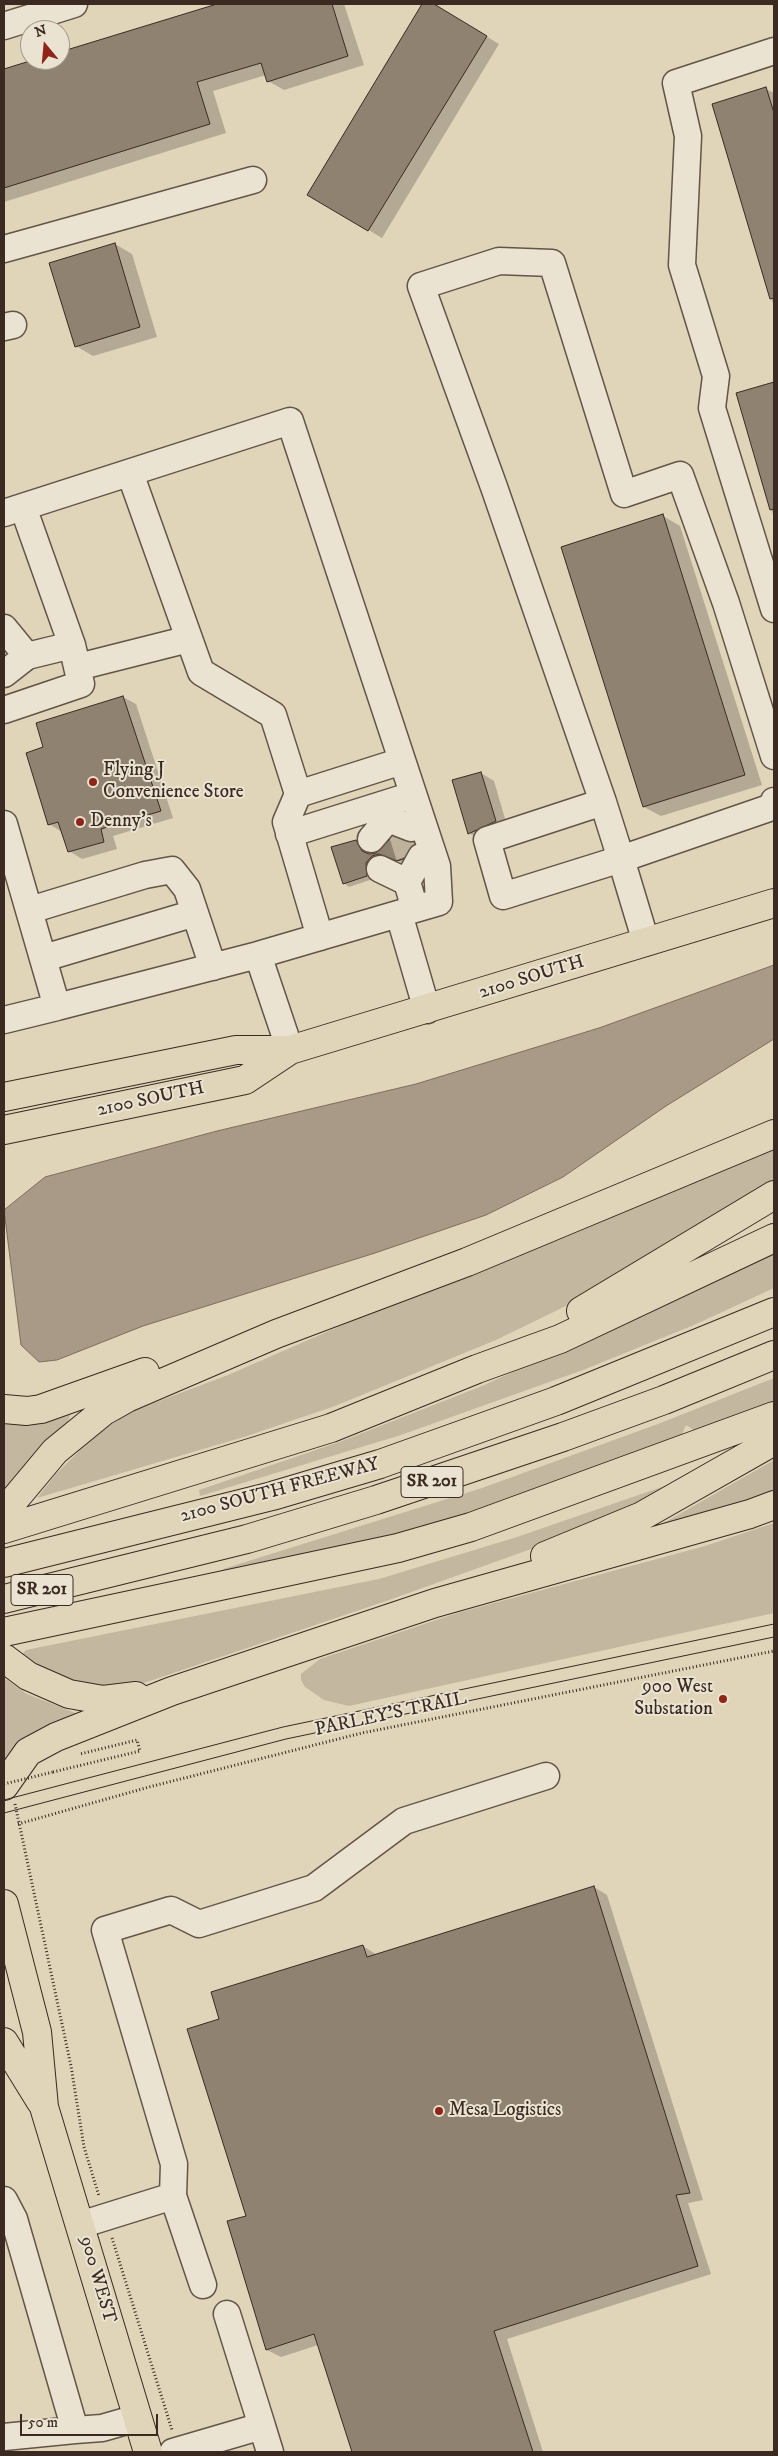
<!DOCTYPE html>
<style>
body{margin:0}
#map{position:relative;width:778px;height:2456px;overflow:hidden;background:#e0d4b9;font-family:"IM FELL DW Pica",serif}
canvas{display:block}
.frame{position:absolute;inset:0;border:5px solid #3a2a22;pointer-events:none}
.north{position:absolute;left:20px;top:20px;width:50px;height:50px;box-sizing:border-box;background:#ebe3d2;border:1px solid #a4998c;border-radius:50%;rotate:343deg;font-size:14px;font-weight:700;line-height:20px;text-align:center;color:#3a2a22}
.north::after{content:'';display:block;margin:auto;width:18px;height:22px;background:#8f2418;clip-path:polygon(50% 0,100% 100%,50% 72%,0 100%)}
.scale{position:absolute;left:20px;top:2414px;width:138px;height:22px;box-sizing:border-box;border:2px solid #3a2a22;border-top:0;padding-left:6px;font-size:15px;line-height:18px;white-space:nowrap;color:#3a2a22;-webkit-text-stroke:4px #ebe3d2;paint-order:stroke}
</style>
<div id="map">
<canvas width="778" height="2456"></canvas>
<div class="frame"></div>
<div class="north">N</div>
<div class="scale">50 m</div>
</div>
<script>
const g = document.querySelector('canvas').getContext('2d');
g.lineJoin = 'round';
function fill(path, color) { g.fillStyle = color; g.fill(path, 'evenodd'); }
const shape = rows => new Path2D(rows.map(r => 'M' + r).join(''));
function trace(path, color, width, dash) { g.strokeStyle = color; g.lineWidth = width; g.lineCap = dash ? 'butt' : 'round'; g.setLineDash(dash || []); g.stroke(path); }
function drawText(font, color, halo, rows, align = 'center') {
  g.font = font + ' "IM FELL DW Pica",serif'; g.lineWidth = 4; g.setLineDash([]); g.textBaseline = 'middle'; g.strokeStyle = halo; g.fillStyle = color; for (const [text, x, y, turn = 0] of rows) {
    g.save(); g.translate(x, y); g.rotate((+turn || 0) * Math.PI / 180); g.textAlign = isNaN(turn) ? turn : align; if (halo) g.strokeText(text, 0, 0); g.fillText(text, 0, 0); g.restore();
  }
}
fill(shape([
 [774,1147,774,1179,734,1206,572,1303,496,1340,335,1406,247,1436,37,1498,56,1474,80,1450,105,1429,130,1412,228,1375,354,1320,576,1233,662,1194],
 [774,1253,774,1288,694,1325,583,1370,401,1435,200,1496,199,1490,342,1441,482,1386],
 [774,1378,774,1406,698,1433,686,1425,680,1439,439,1526,225,1573,223,1569,482,1488,658,1424],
 [68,1413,70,1415,68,1422,25,1464,4,1490,4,1421],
 [774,1460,774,1496,664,1530,662,1524],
 [708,1471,668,1492,559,1539,389,1600,138,1685,110,1688,81,1686,41,1669,22,1655,26,1650,379,1579,517,1537],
 [774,1523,774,1613,349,1706,324,1700,305,1687,301,1680,301,1674,320,1659,457,1613,705,1546],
 [4,1678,27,1694,78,1714,21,1742,4,1761]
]), '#c4b79f');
const water = shape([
 [774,965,774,1039,666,1106,563,1177,486,1215,375,1253,143,1326,57,1360,39,1362,21,1345,4,1210,45,1177,217,1131,416,1084,599,1028,774,965]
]);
fill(water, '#a89a86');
trace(water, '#7c6d5e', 1);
fill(shape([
 [221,4,344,4,364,65,284,90,268,81,266,75,213,91,226,133,4,202,4,70,37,60,60,60,60,53],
 [424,4,432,4,499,44,382,238,309,194],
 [766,89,774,93,774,307,714,104],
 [115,244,132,254,157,337,93,356,76,346],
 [774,383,774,518,737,394],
 [663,516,680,526,762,785,661,816,644,807],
 [123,697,136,704,173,818,113,836,117,849,82,859,69,851,62,832,49,824,45,748],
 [481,773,494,781,508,829,482,841,469,833],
 [356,841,362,845,369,855,413,844,419,847,404,863,386,857,378,859,373,879,349,887,344,883],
 [594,1887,607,1895,703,2200,688,2203,711,2274,507,2339,543,2452,353,2452,318,2345,281,2357,267,2350,221,2020,363,1946,377,1955]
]), '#0003');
const building = shape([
 [217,4,332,4,348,56,267,82,261,63,197,82,210,124,4,188,4,69,33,60,60,60,60,52,217,4],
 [422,4,434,4,487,36,368,231,307,195,422,4],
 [766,87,774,113,774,298,770,299,712,104,766,87],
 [115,243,140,327,75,347,49,263,115,243],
 [774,382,774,509,770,510,736,393,774,382],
 [663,514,745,775,643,807,561,547,663,514],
 [123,696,161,811,101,829,104,842,68,852,58,822,48,825,26,753,43,747,36,723,123,696],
 [481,772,496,821,468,834,452,780,481,772],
 [392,837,414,843,403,859,397,861,379,854,372,856,366,863,367,876,343,884,331,847,356,840,362,851,369,854,376,853,392,837],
 [594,1886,690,2193,676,2195,698,2266,494,2331,533,2452,352,2452,314,2334,266,2350,227,2221,246,2216,187,2029,219,2019,211,1992,363,1945,367,1957,594,1886]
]);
fill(building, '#908271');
trace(building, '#3a2a22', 1);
trace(shape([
 [401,831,410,860]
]), '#bfb29b', 26, [26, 13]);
const minor = shape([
 [4,26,74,4],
 [774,51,676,83,688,136,682,265,716,376,712,408,774,609],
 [4,249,253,180],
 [4,327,13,325],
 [130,473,201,672,273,715,298,794,402,761],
 [4,513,290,421,437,866,439,902,258,955,57,1007,4,824],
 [4,628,27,656,72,645],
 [78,667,189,639],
 [4,674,27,656],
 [4,710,81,684,72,645,23,507],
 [298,794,286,822,320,937],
 [603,802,621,859,772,807,774,801],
 [383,805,388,819,411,828],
 [289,834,413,795],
 [371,839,388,819],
 [380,869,407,882],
 [415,909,407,882,421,857],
 [30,910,145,875,172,870,187,889,213,967],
 [399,914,427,1010],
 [646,942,621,859,503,896,487,840,603,802,494,487,421,286,499,261,552,263,624,494,680,475,726,603,774,756],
 [258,955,290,1050],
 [44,958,195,913],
 [4,1020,57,1007],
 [173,2196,203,2285],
 [4,2200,14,2219,75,2430,102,2428,137,2418],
 [80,2225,173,2196,174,2164,105,1930,171,1910,199,1924,314,1888,404,1821,546,1776],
 [262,2426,270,2452],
 [4,2437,75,2430],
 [173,2452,262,2426,227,2314]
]);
const major = shape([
 [4,1097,236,1050,290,1050,774,903],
 [4,1130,245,1080,290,1050],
 [4,1904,37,2032,44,2107,148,2452],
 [4,2042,41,2102]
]);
const highway = shape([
 [581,1311,774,1195],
 [4,1409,27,1411,41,1409,145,1372],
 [4,1512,55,1451,104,1411,127,1398,276,1334,467,1262,774,1134],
 [4,1529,331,1428,477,1369,560,1339,774,1238],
 [545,1556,642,1516,774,1441],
 [4,1563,272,1496,380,1464,556,1401,774,1312],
 [4,1599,247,1539,376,1500,563,1437,664,1400,774,1355],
 [4,1632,398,1548,471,1527,774,1416],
 [4,1658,28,1676,69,1694,103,1700,136,1696],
 [4,1786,28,1752,56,1737,172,1691,435,1603,750,1514,774,1505]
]);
trace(minor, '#645448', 29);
trace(major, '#3a2a22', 30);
trace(highway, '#3a2a22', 30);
trace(shape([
 [53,1772,140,1751,137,1740,80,1754],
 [15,1804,71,2066,84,2147,99,2196],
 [18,1824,149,1787,362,1733,774,1651],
 [112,2238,172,2430]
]), '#3a2a22', 3, [1, 2.5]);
trace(minor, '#ebe3d2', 26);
trace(major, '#e0d4b9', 28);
trace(highway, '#e0d4b9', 28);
trace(shape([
 [4,1800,283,1727,774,1624],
 [4,1813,286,1739,774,1637]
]), '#3a2a22', 1);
trace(shape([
 [4,1784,53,1772]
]), '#3a2a22', 3, [1, 2.5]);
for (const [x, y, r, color] of [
 [93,782,5,"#8f2418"],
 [80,822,5,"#8f2418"],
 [723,1699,5,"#8f2418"],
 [439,2111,5,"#8f2418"]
]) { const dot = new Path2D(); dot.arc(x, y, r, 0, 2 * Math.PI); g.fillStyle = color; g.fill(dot); trace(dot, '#ebe3d2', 2); }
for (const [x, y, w] of [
 [432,1482,62],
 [42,1590,62]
]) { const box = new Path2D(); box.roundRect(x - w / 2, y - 15.5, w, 31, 4); g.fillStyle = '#ebe3d2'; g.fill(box); trace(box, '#3a2a22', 1); }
drawText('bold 18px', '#3a2a22', null, [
 ["SR 201",432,1482],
 ["SR 201",42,1590]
]);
drawText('19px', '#3a2a22', '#ebe3d2', [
 ["Flying J",103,771],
 ["Convenience Store",103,793],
 ["Denny's",90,822],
 ["900 West",713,1688,"right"],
 ["Substation",713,1710,"right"],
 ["Mesa Logistics",449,2111]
], 'left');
drawText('19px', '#3a2a22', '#ebe3d2', [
 ["2100 SOUTH",532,978,-17],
 ["2100 SOUTH",151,1100,-12],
 ["2100 SOUTH FREEWAY",280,1491,-15],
 ["PARLEY'S TRAIL",391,1715,-12],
 ["900 WEST",97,2280,74]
]);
</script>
